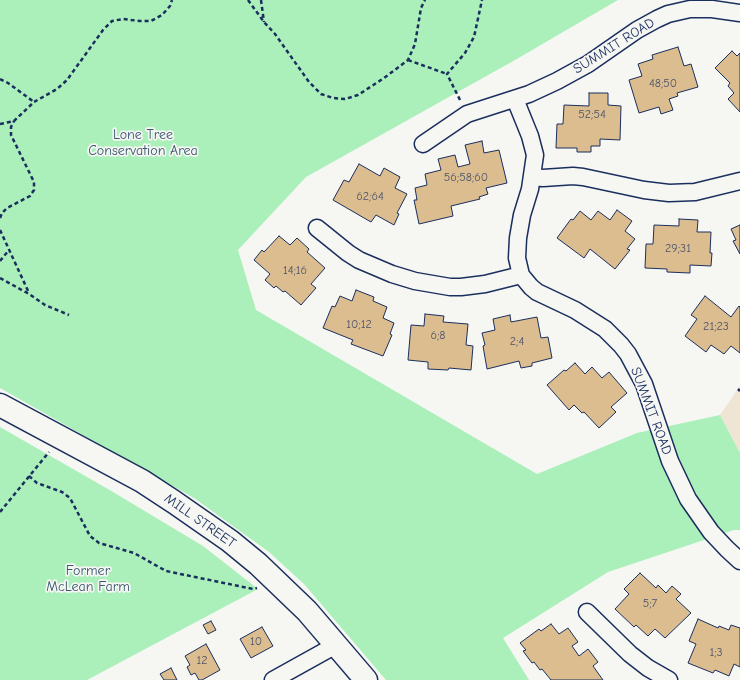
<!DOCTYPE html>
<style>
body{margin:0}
canvas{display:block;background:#f6f6f2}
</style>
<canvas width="740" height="680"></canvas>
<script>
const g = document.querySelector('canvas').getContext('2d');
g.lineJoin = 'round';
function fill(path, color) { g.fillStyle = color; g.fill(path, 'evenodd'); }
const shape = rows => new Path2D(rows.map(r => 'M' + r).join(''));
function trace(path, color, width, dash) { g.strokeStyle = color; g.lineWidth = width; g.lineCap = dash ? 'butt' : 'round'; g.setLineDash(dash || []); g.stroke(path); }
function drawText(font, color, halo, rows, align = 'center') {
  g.font = font + ' "Comic Neue",sans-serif'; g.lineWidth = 3.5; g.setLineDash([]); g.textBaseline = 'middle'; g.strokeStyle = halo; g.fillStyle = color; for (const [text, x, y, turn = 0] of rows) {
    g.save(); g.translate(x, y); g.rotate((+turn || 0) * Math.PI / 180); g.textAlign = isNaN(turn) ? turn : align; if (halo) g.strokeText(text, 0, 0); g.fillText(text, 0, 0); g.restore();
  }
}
fill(shape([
 [740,386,740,453,720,415]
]), '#eee5d4');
fill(shape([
 [0,0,618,0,515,60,306,177,238,250,256,310,537,474,637,433,720,415,740,453,740,530,734,530,608,572,503,638,529,680,386,680,304,584,269,552,194,498,0,388],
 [0,427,113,492,203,546,258,589,87,680,0,680]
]), '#abf0bb');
const building = shape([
 [678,47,684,66,691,64,698,87,677,93,678,96,669,99,673,110,661,114,659,107,639,113,629,80,642,76,638,64,653,59,652,55,678,47],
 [732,51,737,56,740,53,740,112,728,99,734,93,728,86,730,83,715,68,732,51],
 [589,93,608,93,608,105,621,106,620,140,600,139,600,146,591,146,591,152,577,152,577,148,556,148,557,124,563,124,564,105,589,106,589,93],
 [482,141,484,153,499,150,507,183,486,188,488,194,479,197,480,199,451,206,453,216,419,224,414,200,417,200,415,188,427,185,425,174,441,170,438,159,455,155,458,167,470,164,465,145,482,141],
 [359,164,380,176,384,168,400,177,395,188,407,194,397,213,399,214,394,225,376,215,371,222,333,200,344,180,349,182,359,164],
 [617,210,632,221,625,231,635,239,627,249,630,250,615,269,590,249,584,258,557,238,571,219,573,220,580,211,591,220,598,211,610,220,617,210],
 [679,219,698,220,697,232,711,232,710,253,712,253,711,266,690,265,690,273,667,272,667,269,645,268,646,244,653,244,654,225,679,226,679,219],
 [740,225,740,254,733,241,736,240,731,229,740,225],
 [279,236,290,245,297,238,309,249,307,252,325,268,311,284,316,288,301,305,285,291,283,292,276,286,274,288,265,280,270,274,254,260,262,250,264,252,279,236],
 [356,290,374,297,373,301,387,307,383,318,394,323,390,334,392,335,383,356,351,344,353,340,323,328,332,306,335,307,340,296,352,301,356,290],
 [705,296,731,317,739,306,740,307,740,353,731,346,724,354,711,345,706,352,685,336,697,319,691,315,705,296],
 [425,314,444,316,443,322,468,324,466,345,473,346,471,370,449,368,448,370,428,369,428,362,408,360,411,325,424,326,425,314],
 [510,315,511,322,537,317,541,338,548,337,552,358,532,363,532,366,521,368,519,361,487,369,483,346,485,345,482,333,495,330,493,319,510,315],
 [575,363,585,374,592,367,602,378,609,372,627,393,611,407,616,412,599,428,584,412,582,413,574,405,569,410,547,385,564,370,566,371,575,363],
 [640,573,656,588,658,585,666,593,672,586,681,594,676,599,691,613,665,638,655,629,648,636,636,625,634,627,615,609,629,594,624,589,640,573],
 [698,619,718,628,719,626,729,630,731,625,740,628,740,667,734,664,729,676,715,670,713,673,688,663,696,644,689,641,698,619],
 [211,621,216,630,208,634,203,625,211,621],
 [551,624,559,634,568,628,578,642,572,646,579,656,588,649,598,662,593,666,603,680,551,680,542,669,540,670,534,662,532,663,523,651,526,650,520,643,539,629,541,631,551,624],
 [262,627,273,646,251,658,240,639,262,627],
 [206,644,220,670,202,680,199,680,195,673,191,675,187,667,190,665,185,656,206,644],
 [171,668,177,680,164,680,160,674,171,668]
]);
fill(building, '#dbbd8f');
trace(building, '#1b2f5e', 1);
const minor = shape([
 [515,99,530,136,535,155,530,189,522,215,518,238,517,258,521,275,531,287,537,292,575,310,605,329,621,345,628,354,644,384,670,461,688,499,711,532,727,549,740,561],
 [423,144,467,114,529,94,557,81,588,64,637,30,657,19,668,14,690,9,712,9,740,13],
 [533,177,543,178,573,176,583,177,644,190,669,193,695,192,740,181],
 [317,228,348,253,359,260,392,274,415,281,450,287,461,287,485,284,521,275],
 [587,612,630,654,648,668,669,680],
 [273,680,336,645]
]);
const secondary = shape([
 [0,405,142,481,174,502,230,541,258,564,307,611,366,680]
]);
trace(minor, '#1b2f5e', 19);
trace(secondary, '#1b2f5e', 25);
trace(shape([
 [248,0,264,22,275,34,309,82,321,94,333,98,345,99,358,95,384,78,408,60,415,44,421,8,425,0],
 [261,0,264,22],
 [408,60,447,74],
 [0,79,8,83,34,102],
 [460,100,447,74,465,53,474,37,482,0],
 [0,124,14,121,34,102,57,89,67,80,103,30,112,21,123,19,140,21,151,21,162,15,170,6,172,0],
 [0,218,2,213,7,208,30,196,34,190,34,182,11,135,11,127,14,121],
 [0,230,29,293],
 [0,261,9,250],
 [0,278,29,294,45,305,69,315],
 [738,389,740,391],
 [29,476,37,483,62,492,70,498,90,536,99,543,134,553,166,571,253,589,257,588],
 [0,512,49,452]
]), '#1b2f5e', 2.5, [4, 3]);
trace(minor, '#f6f6f2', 16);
trace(secondary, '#f6f6f2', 22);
drawText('12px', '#4b526a', null, [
 ["48;50",663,84],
 ["52;54",592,115],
 ["56;58;60",466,178],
 ["62;64",370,197],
 ["29;31",678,249],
 ["14;16",295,271],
 ["10;12",359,325],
 ["21;23",716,327],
 ["6;8",438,336],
 ["2;4",517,342],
 ["5;7",650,604],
 ["10",256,642],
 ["1;3",716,653],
 ["12",202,661]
]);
drawText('14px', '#1b2f5e', '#f6f6f2', [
 ["SUMMIT ROAD",614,46,-32],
 ["SUMMIT ROAD",651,411,69],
 ["MILL STREET",200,521,35]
]);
drawText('14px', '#385671', '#f6f6f2', [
 ["Lone Tree",143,135],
 ["Conservation Area",143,151],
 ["Former",88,571],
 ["McLean Farm",88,587]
]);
</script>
